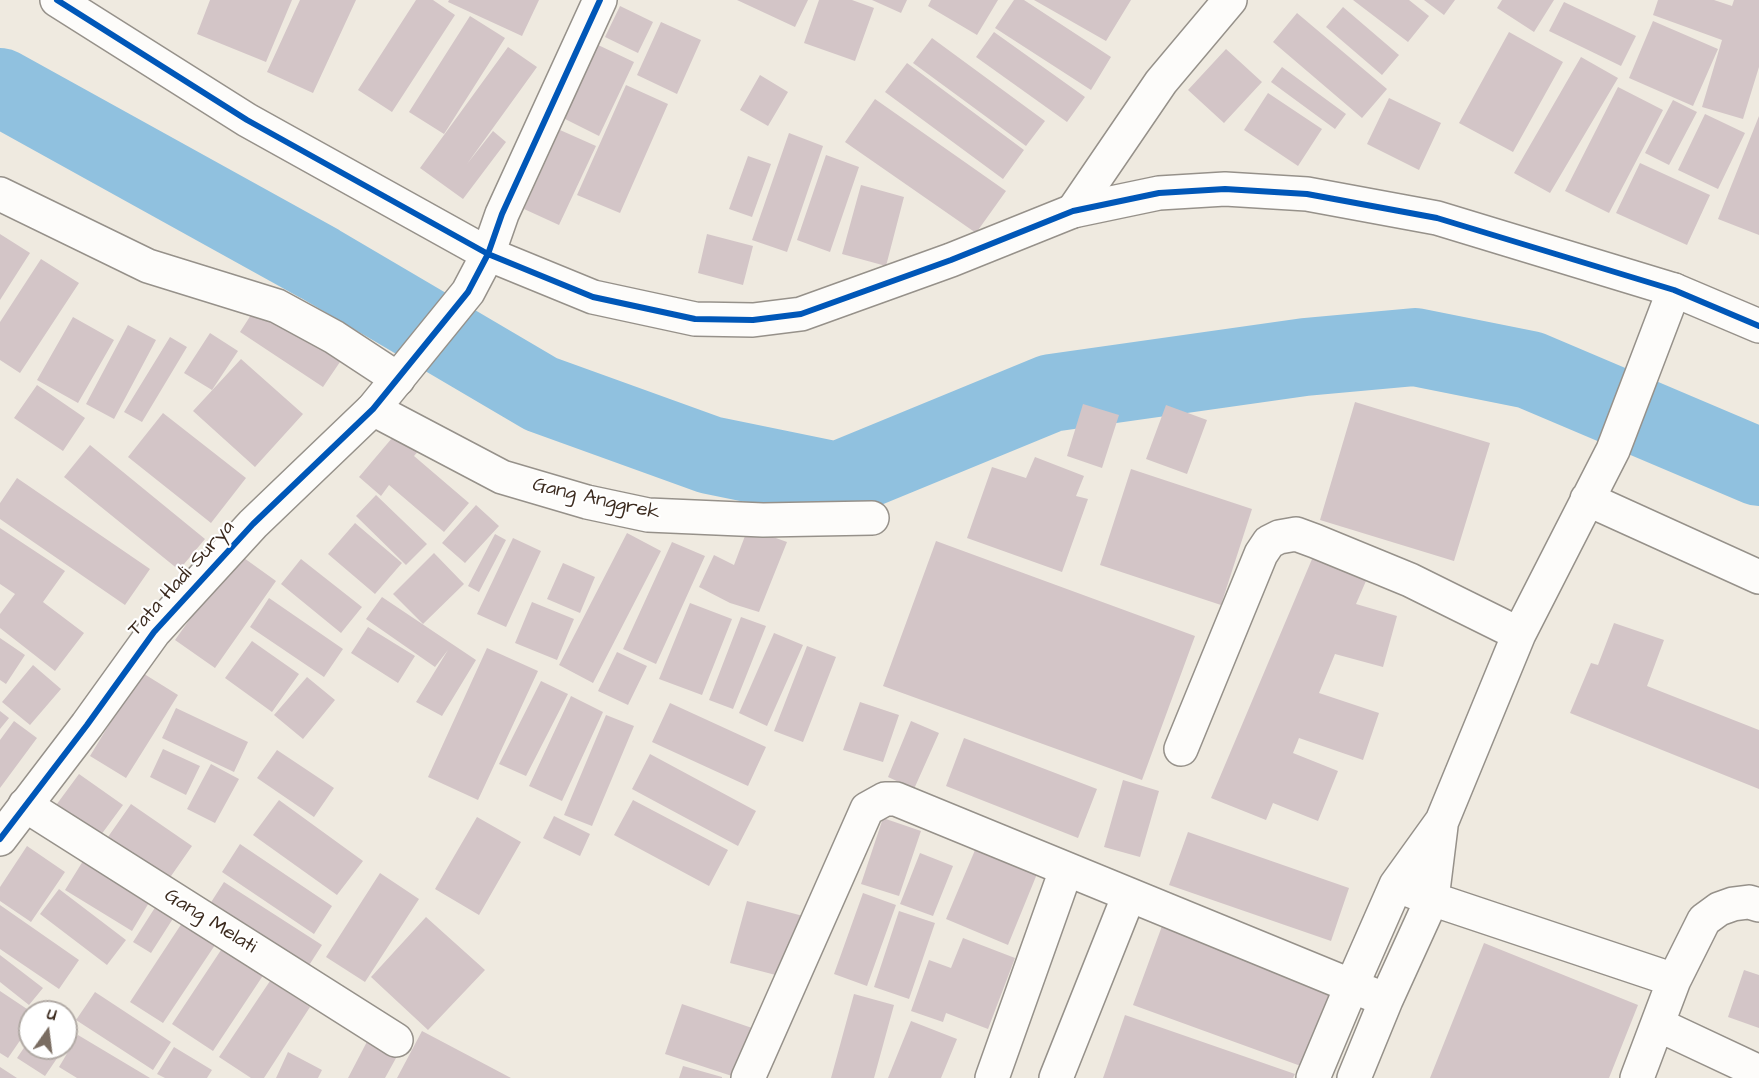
<!DOCTYPE html>
<style>
body{margin:0}
#map{position:relative;width:1759px;height:1078px;overflow:hidden;background:#efeae0;font-family:"Architects Daughter",sans-serif}
canvas{display:block}
.north{position:absolute;left:18px;top:1000px;width:60px;height:60px;box-sizing:border-box;background:#fff;border:2px solid #b1aaa5;border-radius:50%;rotate:14deg;font-size:16px;font-weight:700;line-height:24px;text-align:center;color:#3b2a1e}
.north::after{content:'';display:block;margin:auto;width:21px;height:27px;background:#7a6d62;clip-path:polygon(50% 0,100% 100%,50% 72%,0 100%)}
</style>
<div id="map">
<canvas width="1759" height="1078"></canvas>
<div class="north">U</div>
</div>
<script>
const g = document.querySelector('canvas').getContext('2d');
g.lineJoin = 'round';
const shape = rows => new Path2D(rows.map(r => 'M' + r).join(''));
function trace(path, color, width, dash) { g.strokeStyle = color; g.lineWidth = width; g.lineCap = dash ? 'butt' : 'round'; g.setLineDash(dash || []); g.stroke(path); }
function fill(path, color) { g.fillStyle = color; g.fill(path, 'evenodd'); }
function drawText(font, color, halo, rows, align = 'center') {
  g.font = font + ' "Architects Daughter",sans-serif'; g.lineWidth = 4.5; g.setLineDash([]); g.textBaseline = 'middle'; g.strokeStyle = halo; g.fillStyle = color; for (const [text, x, y, turn = 0] of rows) {
    g.save(); g.translate(x, y); g.rotate((+turn || 0) * Math.PI / 180); g.textAlign = isNaN(turn) ? turn : align; if (halo) g.strokeText(text, 0, 0); g.fillText(text, 0, 0); g.restore();
  }
}
trace(shape([
 [0,87,320,264,541,394,710,455,837,481,1051,393,1305,357,1415,347,1530,370,1759,467]
]), '#90c1df', 78);
fill(shape([
 [210,0,292,0,266,62,197,34],
 [300,0,356,0,313,93,267,72],
 [416,0,433,0,455,15,392,112,358,90],
 [449,0,539,0,522,36,448,2],
 [737,0,808,0,795,27],
 [819,0,852,0,874,8,855,61,804,43],
 [872,0,907,0,901,13],
 [931,0,998,0,977,35,928,6],
 [1014,0,1024,0,1111,57,1091,90,995,28],
 [1034,0,1131,0,1106,41],
 [1353,0,1409,0,1429,16,1408,42],
 [1424,0,1455,0,1444,15],
 [1502,0,1554,0,1534,32,1497,8],
 [1658,0,1714,0,1732,6,1734,0,1759,0,1759,67,1743,119,1702,107,1722,40,1653,15],
 [1564,2,1636,36,1621,66,1549,31],
 [620,6,653,22,638,53,605,37],
 [1343,7,1399,55,1382,75,1326,27],
 [1297,13,1387,89,1362,118,1273,42],
 [470,16,505,38,444,134,409,112],
 [1653,21,1718,49,1693,106,1629,78],
 [661,22,701,40,677,94,637,75],
 [994,32,1085,97,1067,122,976,57],
 [1509,32,1563,62,1513,152,1459,123],
 [932,38,1045,121,1026,146,913,63],
 [596,44,634,62,599,136,561,117],
 [508,47,537,67,467,164,493,131,506,142,463,199,420,168],
 [1226,49,1262,82,1224,123,1188,90],
 [1581,57,1618,78,1550,193,1514,173],
 [907,63,1024,150,1003,179,885,92],
 [1282,67,1346,114,1335,129,1271,82],
 [760,75,788,92,768,126,740,110],
 [626,85,668,104,620,213,577,195],
 [1618,87,1663,110,1609,213,1565,191],
 [1268,93,1322,129,1298,166,1244,130],
 [1389,98,1441,123,1419,170,1367,144],
 [875,99,1006,191,976,233,845,142],
 [1673,100,1697,112,1669,165,1645,153],
 [1705,114,1745,133,1718,189,1678,170],
 [1759,116,1759,235,1718,219],
 [560,130,596,146,559,225,524,209],
 [789,133,823,146,787,252,752,240],
 [826,155,859,167,830,252,797,240],
 [748,156,771,164,752,217,729,209],
 [1640,163,1710,195,1687,245,1616,213],
 [861,185,904,197,886,266,842,254],
 [0,234,30,253,0,300],
 [707,234,753,246,743,285,698,273],
 [41,259,79,283,20,373,0,360,0,322],
 [258,304,342,359,323,387,240,332],
 [73,317,114,340,78,403,37,380],
 [128,325,156,340,114,419,86,404],
 [210,333,238,351,212,390,184,373],
 [170,337,187,347,142,422,124,412],
 [241,359,303,414,255,467,193,411],
 [37,385,85,418,63,451,14,418],
 [1355,402,1490,443,1454,561,1320,520],
 [1083,404,1119,415,1102,468,1067,456],
 [1166,405,1207,420,1187,474,1146,459],
 [163,413,246,478,211,523,128,457],
 [398,431,420,449,414,456,469,503,444,532,389,485,381,496,359,477],
 [90,445,205,539,179,570,64,477],
 [1035,457,1084,476,1076,496,1088,499,1062,572,967,538,992,467,1026,478],
 [1131,469,1252,509,1221,605,1100,565],
 [17,478,150,569,125,605,0,519,0,503],
 [376,495,427,544,406,565,356,516],
 [476,505,499,526,465,563,442,543],
 [355,523,402,563,375,594,328,554],
 [0,528,65,571,43,602,84,633,55,671,0,628,0,614,15,594,0,584],
 [748,528,787,542,759,612,730,603,699,587,714,555,734,565],
 [627,533,661,551,593,683,559,665],
 [495,534,506,540,479,592,468,586],
 [513,538,541,551,506,627,477,614],
 [936,541,1195,636,1142,780,883,686],
 [672,542,705,556,656,664,623,649],
 [1315,552,1369,574,1356,604,1397,616,1383,667,1335,654,1319,693,1379,713,1363,760,1299,738,1293,753,1338,771,1318,821,1273,803,1266,820,1211,798],
 [237,553,276,581,215,668,175,640],
 [434,553,464,584,423,624,393,594],
 [301,559,362,607,341,633,281,584],
 [563,563,595,577,580,613,547,599],
 [382,597,476,660,442,716,416,702,448,650,435,667,366,619],
 [269,598,343,649,324,677,250,627],
 [532,602,574,619,557,660,515,643],
 [690,603,732,619,702,695,659,679],
 [741,617,766,626,733,709,709,700],
 [1614,623,1664,640,1647,686,1759,730,1759,789,1570,713,1591,663,1598,665],
 [368,627,415,656,398,683,351,653],
 [774,633,803,645,767,726,739,713],
 [0,638,25,655,6,684,0,680],
 [252,641,299,674,272,712,225,678],
 [807,646,836,657,803,742,774,731],
 [487,648,538,671,478,800,428,777],
 [617,652,647,666,628,705,598,691],
 [33,665,61,689,30,725,2,702],
 [141,672,178,695,126,778,90,756],
 [307,677,335,700,303,739,274,715],
 [541,681,568,694,526,776,499,764],
 [571,696,603,712,562,801,529,786],
 [860,702,899,715,883,762,843,750],
 [670,703,766,747,748,786,652,742],
 [176,708,248,742,234,772,162,738],
 [0,711,9,718,0,729],
 [606,715,634,726,592,826,564,815],
 [14,721,37,738,0,788,0,740],
 [911,721,939,733,914,789,888,777],
 [964,738,1097,789,1078,838,946,786],
 [163,749,200,766,186,795,150,777],
 [277,750,334,788,314,817,257,778],
 [650,754,756,811,738,846,632,789],
 [211,764,239,779,215,823,187,809],
 [79,774,123,805,98,839,54,808],
 [1123,780,1159,791,1140,857,1104,847],
 [279,800,363,861,337,895,253,835],
 [633,800,728,850,709,886,614,835],
 [131,804,192,846,162,889,101,847],
 [554,816,590,834,580,856,543,838],
 [477,817,521,842,479,915,435,889],
 [883,818,921,831,899,896,861,884],
 [1188,832,1349,888,1331,941,1169,885],
 [978,843,1039,869,1008,945,946,919],
 [240,844,332,906,314,934,222,872],
 [27,846,65,872,31,922,0,901,0,887],
 [920,853,953,866,933,916,900,904],
 [83,861,150,901,132,931,65,890],
 [380,873,419,899,365,982,326,957],
 [224,882,322,945,306,970,208,907],
 [59,889,126,940,107,965,40,914],
 [863,893,896,905,867,986,834,974],
 [747,901,803,916,787,978,730,963],
 [0,905,79,960,59,989,0,949],
 [156,906,174,917,151,953,133,942],
 [899,911,935,923,909,999,874,987],
 [426,917,485,970,428,1030,371,977],
 [182,923,215,945,163,1023,130,1002],
 [1162,926,1338,990,1309,1069,1133,1005],
 [963,938,1015,958,988,1029,946,1013,943,1022,911,1011,929,960,951,968],
 [1484,943,1638,1005,1609,1078,1430,1078],
 [223,947,264,974,213,1051,172,1024],
 [0,955,43,988,29,1005,0,982],
 [1744,970,1759,975,1759,1028,1728,1017],
 [270,981,310,1007,264,1078,251,1078,219,1057],
 [0,991,30,1011,30,1026,8,1058,0,1053],
 [95,992,171,1042,153,1070,76,1020],
 [854,994,894,1005,874,1078,831,1078],
 [682,1004,755,1029,738,1078,665,1054],
 [1125,1015,1295,1074,1293,1078,1103,1078],
 [911,1021,957,1039,941,1078,888,1078],
 [66,1028,74,1033,66,1045],
 [422,1031,511,1078,397,1078],
 [371,1034,401,1049,385,1078,348,1078],
 [78,1035,150,1078,77,1078,59,1067],
 [30,1039,30,1048,64,1048,45,1076,17,1058],
 [174,1047,212,1070,207,1078,165,1078,157,1074],
 [288,1052,322,1070,318,1078,276,1078],
 [683,1066,722,1077,722,1078,679,1078],
 [0,1067,17,1078,0,1078]
]), '#d3c5c7');
const minor = shape([
 [0,194,148,266,277,306,334,337,398,379],
 [1073,211,1161,82,1230,0],
 [488,254,502,214,600,0],
 [373,409,502,477,587,502,648,515,763,520,872,518],
 [1587,499,1759,577],
 [1181,749,1261,554,1269,542,1279,537,1296,534,1315,541,1410,580,1519,634],
 [25,805,396,1040],
 [1396,885,1432,899,1674,980],
 [1659,1025,1759,1072],
 [748,1078,867,809,885,799,896,799,1386,1000],
 [992,1078,1066,870],
 [1056,1078,1129,895],
 [1313,1078,1352,985,1396,885,1442,821,1519,634,1613,450,1674,290],
 [1354,1078,1386,1000,1432,899,1441,826],
 [1637,1078,1674,980,1704,920,1719,909,1733,904,1749,902,1759,905]
]);
const tertiary = shape([
 [57,0,247,120,488,254,593,297,695,319,753,320,801,314,951,260,1073,211,1159,193,1225,189,1307,194,1437,218,1674,290,1759,326],
 [0,839,87,725,154,632,253,524,373,409,468,292,488,254]
]);
trace(minor, '#96918a', 36);
trace(tertiary, '#96918a', 36);
trace(minor, '#fdfcfa', 33);
trace(tertiary, '#fdfcfa', 33);
trace(shape([
 [57,0,247,120,488,254,593,297,695,319,753,320,801,314,951,260,1073,211,1159,193,1225,189,1307,194,1437,218,1674,290,1759,326],
 [0,839,87,725,154,632,253,524,373,409,468,292,488,254,502,214,600,0]
]), '#0057b8', 6);
drawText('20px', '#3b2a1e', '#fff', [
 ["Gang Anggrek",596,500,13],
 ["Tata Hadi Surya",182,579,-48],
 ["Gang Melati",210,922,32]
]);
</script>
